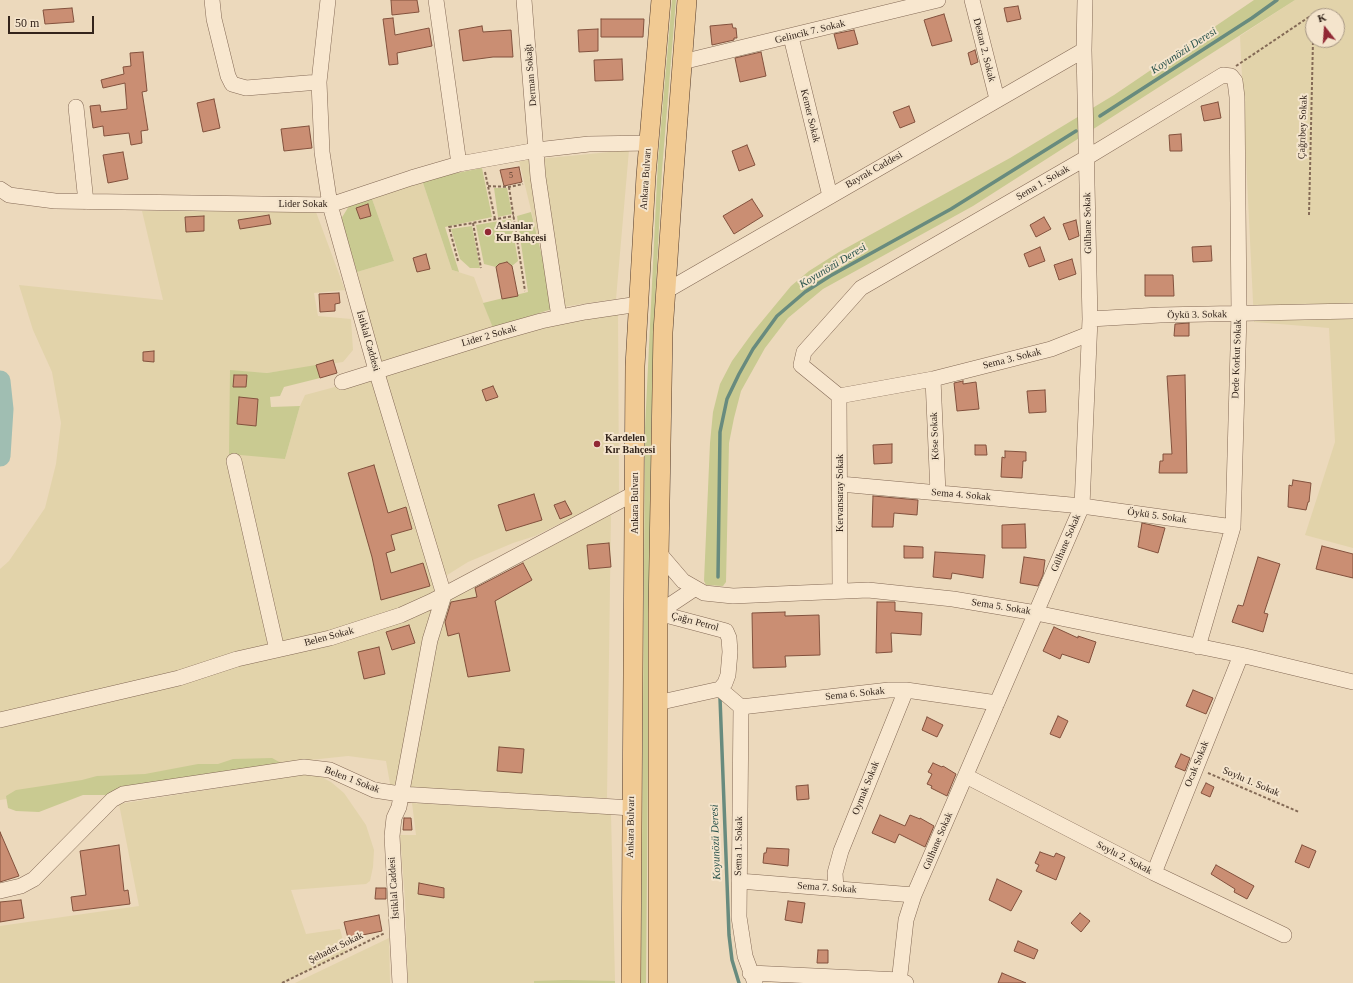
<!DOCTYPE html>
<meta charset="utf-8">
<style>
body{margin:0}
#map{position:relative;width:1353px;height:983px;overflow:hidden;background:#ecd9bc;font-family:"Times New Roman",serif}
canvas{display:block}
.north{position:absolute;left:1305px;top:8px;width:40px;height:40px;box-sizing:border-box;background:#f4e4cc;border:1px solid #a79785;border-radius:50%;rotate:343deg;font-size:11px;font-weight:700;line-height:16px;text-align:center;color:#33241b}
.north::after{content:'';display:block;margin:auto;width:14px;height:18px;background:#912834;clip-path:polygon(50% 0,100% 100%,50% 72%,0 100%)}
.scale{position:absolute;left:8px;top:16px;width:86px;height:18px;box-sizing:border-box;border:2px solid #33241b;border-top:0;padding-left:5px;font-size:12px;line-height:14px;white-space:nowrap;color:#33241b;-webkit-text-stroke:3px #f4e4cc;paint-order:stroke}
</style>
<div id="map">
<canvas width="1353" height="983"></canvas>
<div class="north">K</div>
<div class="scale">50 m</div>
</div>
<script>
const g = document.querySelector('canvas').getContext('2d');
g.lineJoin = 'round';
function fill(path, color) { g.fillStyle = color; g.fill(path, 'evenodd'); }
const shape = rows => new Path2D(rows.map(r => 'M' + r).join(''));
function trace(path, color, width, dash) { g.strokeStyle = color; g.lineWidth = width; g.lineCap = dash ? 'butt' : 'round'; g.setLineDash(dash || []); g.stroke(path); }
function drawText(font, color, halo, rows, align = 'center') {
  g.font = font + ' "Times New Roman",serif'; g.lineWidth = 4; g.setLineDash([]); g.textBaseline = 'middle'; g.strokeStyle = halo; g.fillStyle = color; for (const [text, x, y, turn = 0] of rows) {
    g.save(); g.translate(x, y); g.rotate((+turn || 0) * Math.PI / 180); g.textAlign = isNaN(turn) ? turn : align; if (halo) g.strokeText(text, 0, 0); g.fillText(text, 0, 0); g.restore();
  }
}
fill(shape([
 [1295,0,1353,0,1353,548,1305,535,1335,442,1329,328,1254,322,1240,36],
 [1313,16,1337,16,1337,40,1313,40],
 [629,150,616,299,555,308,519,161],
 [422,180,452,270,474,277,493,328,381,363,357,272,394,261,371,196],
 [142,211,316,212,345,290,314,293,318,316,351,319,353,350,343,362,267,373,230,371,285,459,300,406,305,395,372,377,436,594,398,611,186,671,0,715,0,569,9,561,45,508,56,464,61,423,52,372,33,330,19,285,163,300],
 [618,312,619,494,535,536,513,543,468,562,444,577,382,372,534,327],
 [611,514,607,798,471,794,391,789,386,761,348,756,224,769,0,800,0,727,441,602,475,587,532,580,523,562],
 [313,773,331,782,344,793,366,825,374,850,373,867,370,881,366,884,291,890,306,934,340,929,346,952,282,983,0,983,0,926,139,906,119,804],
 [412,803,611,814,615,981,534,981,534,983,408,983,405,899,400,835,416,835],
 [389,938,390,983,295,983]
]), '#e2d3aa');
fill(shape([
 [672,0,676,0,662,170,654,324,651,437,646,983,641,983,645,428,658,160],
 [1254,0,1295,0,973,206,823,289,788,318,765,348,741,391,734,418,729,443,726,582,723,586,706,585,704,581,710,443,713,412,720,384,732,361,753,332,791,286,809,271,839,252,1010,158,1114,95],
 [482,168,492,217,445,227,459,272,452,270,422,180],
 [494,188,507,188,512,214,498,217],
 [371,196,394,261,357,272,341,219,349,206],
 [531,212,555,308,493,328,483,303,528,292,517,216],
 [511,219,518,261,512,266,507,262,499,264,496,267,484,264,476,225],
 [472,226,480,268,470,268,460,259,451,229],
 [316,365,320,378,284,387,280,396,270,397,271,407,300,406,285,459,229,454,230,370,267,373],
 [272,758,281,763,278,773,108,795,83,795,39,812,16,811,8,808,6,796,16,790,82,780,97,776,145,774,198,764,218,764,233,759],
 [534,981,566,980,615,981,615,983,534,983]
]), '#c9ca91');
trace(shape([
 [1100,116,1252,18,1277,0],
 [718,577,720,432,727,399,739,374,753,349,777,316,805,292,830,276,951,209,1076,131],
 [720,698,729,935,732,960,739,983]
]), '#688b7e', 3.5);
trace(shape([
 [0,381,3,409,0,456]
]), '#a0beb2', 21);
const building = shape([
 [391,0,417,0,419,12,392,15,391,0],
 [1018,6,1021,19,1007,22,1004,8,1018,6],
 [72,8,74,22,45,24,43,10,72,8],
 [944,14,952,41,932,46,924,20,944,14],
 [393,18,395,35,429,28,432,46,397,53,398,64,389,65,383,19,393,18],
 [601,19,644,19,643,37,601,37,601,19],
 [732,24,733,28,736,28,737,38,734,38,734,40,712,45,710,26,732,24],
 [482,26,483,32,511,30,513,57,493,57,463,61,459,30,482,26],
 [598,29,598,51,579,52,578,30,598,29],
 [854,30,858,44,838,49,834,34,854,30],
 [975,50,978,62,971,65,968,53,975,50],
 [143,52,147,91,142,92,148,130,141,131,142,143,131,145,129,133,104,136,103,126,93,128,90,106,100,105,101,112,127,109,125,83,103,88,101,80,124,74,123,67,131,66,130,53,143,52],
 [761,52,766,76,740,82,735,58,761,52],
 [622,59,623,80,595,81,594,60,622,59],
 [214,99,220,128,203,132,197,103,214,99],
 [1218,102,1221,118,1204,121,1201,106,1218,102],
 [909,106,915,122,900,128,893,112,909,106],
 [309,126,312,148,284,151,281,129,309,126],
 [1181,134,1182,151,1170,151,1169,135,1181,134],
 [747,145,755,165,739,171,732,151,747,145],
 [123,152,128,179,108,183,103,155,123,152],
 [519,167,522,182,504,186,500,170,519,167],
 [752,199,763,216,734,234,723,216,752,199],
 [368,204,371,216,360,219,356,208,368,204],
 [269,215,271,224,240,229,238,220,269,215],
 [204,216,204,231,186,232,185,217,204,216],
 [1044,217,1051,229,1036,237,1030,225,1044,217],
 [1076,220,1079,236,1069,240,1063,224,1076,220],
 [1211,246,1212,261,1193,262,1192,247,1211,246],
 [1040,247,1045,261,1029,267,1024,254,1040,247],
 [426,254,430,269,417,272,413,258,426,254],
 [1072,259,1076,274,1059,280,1054,265,1072,259],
 [507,262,512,266,518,296,502,299,496,267,499,264,507,262],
 [1145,275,1173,275,1174,296,1145,296,1145,275],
 [339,293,340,303,335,304,335,311,320,312,319,294,339,293],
 [1189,323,1189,336,1174,336,1175,324,1189,323],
 [154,351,154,362,143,361,143,352,154,351],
 [333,360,337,373,320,378,316,365,333,360],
 [234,375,247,375,246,387,233,387,234,375],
 [1185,375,1187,473,1159,473,1160,461,1163,461,1163,454,1172,454,1167,376,1185,375],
 [963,381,963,384,976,382,979,409,957,411,954,383,963,381],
 [493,386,498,397,486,401,482,390,493,386],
 [1045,390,1046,412,1029,413,1027,391,1045,390],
 [239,397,258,399,256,426,237,424,239,397],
 [892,444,892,463,874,464,873,445,892,444],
 [975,445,986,445,987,455,975,455,975,445],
 [1005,451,1026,452,1026,461,1023,461,1022,478,1001,477,1002,457,1005,458,1005,451],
 [374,465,388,513,406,507,412,529,391,535,395,550,386,553,391,573,423,563,430,586,381,600,372,557,348,473,374,465],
 [1293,480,1311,483,1309,502,1308,502,1306,510,1288,507,1289,485,1292,486,1293,480],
 [534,494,542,520,506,531,498,505,534,494],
 [873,496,918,500,917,515,894,513,893,527,872,527,873,496],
 [565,501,572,514,560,519,554,505,565,501],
 [1142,523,1165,528,1158,553,1138,547,1142,523],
 [1025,524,1026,548,1002,548,1002,525,1025,524],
 [609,543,611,567,589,569,587,545,609,543],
 [904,546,923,547,923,558,904,558,904,546],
 [1322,546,1353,554,1353,578,1316,569,1322,546],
 [935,552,985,555,983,578,952,573,951,579,933,577,935,552],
 [1024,557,1045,560,1043,575,1038,586,1020,583,1024,557],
 [1258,557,1280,564,1264,613,1268,614,1263,632,1232,622,1238,605,1243,606,1258,557],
 [523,563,532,580,495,601,510,671,468,677,459,633,448,636,445,622,451,602,477,597,475,588,523,563],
 [877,602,895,602,895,611,922,613,921,635,891,633,892,652,876,653,877,602],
 [785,612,785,616,819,615,820,655,785,656,786,667,753,668,752,613,785,612],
 [409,625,415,643,392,650,386,632,409,625],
 [1054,627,1078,638,1078,636,1096,642,1089,663,1062,654,1060,659,1043,651,1054,627],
 [379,647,385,674,364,679,358,652,379,647],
 [1193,690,1213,698,1206,714,1186,706,1193,690],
 [1058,716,1068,721,1060,738,1050,734,1058,716],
 [927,717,943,725,937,737,922,730,927,717],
 [499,747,524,749,522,773,497,771,499,747],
 [1181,754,1190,758,1185,771,1175,767,1181,754],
 [933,763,942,767,943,766,956,774,947,796,931,788,932,786,927,784,932,774,928,772,933,763],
 [1206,783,1214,787,1210,797,1201,793,1206,783],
 [808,785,809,799,797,800,796,786,808,785],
 [880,815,905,826,910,815,920,819,920,818,934,826,925,847,899,834,895,843,872,833,880,815],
 [404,818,411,818,412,830,403,830,404,818],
 [0,832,19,876,0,882,0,832],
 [119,845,124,891,128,890,130,904,73,911,71,897,86,895,80,851,119,845],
 [1302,845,1316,851,1309,868,1295,862,1302,845],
 [767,848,789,849,788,866,763,863,764,853,766,853,767,848],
 [1040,852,1054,857,1056,853,1065,857,1056,880,1036,871,1039,865,1035,863,1040,852],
 [1216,865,1254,886,1247,899,1234,892,1235,889,1211,874,1216,865],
 [997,879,1022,891,1011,911,989,900,997,879],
 [419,883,444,888,444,898,418,894,419,883],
 [376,888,386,888,386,899,375,899,376,888],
 [21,900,24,918,0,922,0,902,21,900],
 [788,901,805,903,802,923,785,920,788,901],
 [1080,913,1090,921,1081,932,1071,923,1080,913],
 [379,915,382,931,348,938,344,922,379,915],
 [1018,941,1038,950,1034,959,1014,951,1018,941],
 [818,950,828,950,828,963,817,963,818,950],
 [1002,973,1026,983,998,983,1002,973]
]);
fill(building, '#ca8e73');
trace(building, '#82513d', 1);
const minor = shape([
 [212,0,214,19,228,76,232,84,246,88,319,82],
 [328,0,319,82,322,152,330,205,376,370,444,595,430,640,399,807,394,818,392,836,400,983],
 [436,0,459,164],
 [524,0,538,177,559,317],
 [972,0,997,99],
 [791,37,830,196],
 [682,62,938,0],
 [76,107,86,202],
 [0,189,9,195,55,201,330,205,411,178,459,164,537,150,589,144,649,143],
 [666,291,1084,50],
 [1090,319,1160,315,1353,311],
 [1089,334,1051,349,933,379,839,396,801,365,804,352,861,288,1086,158,1223,75,1231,76,1235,81,1237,97,1239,314,1233,527,1198,647],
 [933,379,938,493],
 [342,382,495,334,541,321,585,312,639,304],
 [839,396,840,591],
 [234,461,277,650],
 [840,484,1082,506,1233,527],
 [659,553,683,581,704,593,733,596,868,590,953,599,1036,613,1241,655,1353,682],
 [658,613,694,589],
 [720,689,741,707,889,690,906,690,997,703],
 [657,703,720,689,725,683,728,675,730,652,729,638,726,631,658,613],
 [741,707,739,917,745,956,755,983],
 [0,720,179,678,237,659,330,638,401,615,432,601,635,493],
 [966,776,1154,873,1284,935],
 [1154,873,1241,655],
 [739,881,914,895],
 [836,889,835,873,841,851,906,690],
 [0,891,21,886,34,879,112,800,123,794,304,767,330,770,374,790,400,794,632,808],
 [750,973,900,980,906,983],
 [899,983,906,920,914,895,1082,506,1090,319,1084,50,1085,0]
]);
const major = shape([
 [631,983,635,366,646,176,661,0],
 [658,983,658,613,663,332,673,184,687,0]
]);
trace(minor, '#846a56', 16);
trace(major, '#51392b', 20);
trace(shape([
 [1236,66,1309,17,1313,23],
 [485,172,495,219],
 [488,186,509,187,523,184],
 [509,187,525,291],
 [1309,215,1313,40],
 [473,223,481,268],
 [458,261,449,227,514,216],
 [1208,773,1299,812],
 [282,983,385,933]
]), '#846a56', 2, [3, 2]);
trace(minor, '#f8e7cf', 15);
trace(major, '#f1ca93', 19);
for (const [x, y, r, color] of [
 [488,232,4,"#912834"],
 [597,444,4,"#912834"]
]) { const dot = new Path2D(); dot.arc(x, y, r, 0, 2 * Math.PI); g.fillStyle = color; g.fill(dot); trace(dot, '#f4e4cc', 1.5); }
drawText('8px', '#593e31', null, [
 ["5",511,176]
]);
drawText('10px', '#33241b', '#f4e4cc', [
 ["Gelincik 7. Sokak",810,32,-14],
 ["Destan 2. Sokak",984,50,76],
 ["Derman Sokağı",531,75,-95],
 ["Kemer Sokak",810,116,76],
 ["Çağrıbey Sokak",1303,127,-88],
 ["Bayrak Caddesi",874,170,-30],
 ["Ankara Bulvarı",646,179,-86],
 ["Sema 1. Sokak",1043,183,-30],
 ["Lider Sokak",303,204],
 ["Gülhane Sokak",1088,223,-91],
 ["Öykü 3. Sokak",1197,315,-1],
 ["Lider 2 Sokak",489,336,-16],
 ["İstiklal Caddesi",368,341,74],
 ["Sema 3. Sokak",1012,359,-14],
 ["Dede Korkut Sokak",1237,359,-88],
 ["Köse Sokak",935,436,-92],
 ["Kervansaray Sokak",840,493,-90],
 ["Sema 4. Sokak",961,495,5],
 ["Ankara Bulvarı",635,503,-90],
 ["Öykü 5. Sokak",1157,516,8],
 ["Gülhane Sokak",1066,543,-67],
 ["Sema 5. Sokak",1001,607,9],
 ["Çağrı Petrol",695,622,15],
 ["Belen Sokak",329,637,-15],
 ["Sema 6. Sokak",855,694,-6],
 ["Ocak Sokak",1197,764,-68],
 ["Belen 1 Sokak",352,780,21],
 ["Soylu 1. Sokak",1251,782,23],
 ["Oymak Sokak",866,788,-68],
 ["Ankara Bulvarı",631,827,-89],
 ["Gülhane Sokak",938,841,-67],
 ["Sema 1. Sokak",739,846,-89],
 ["Soylu 2. Sokak",1124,858,27],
 ["İstiklal Caddesi",394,888,-94],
 ["Sema 7. Sokak",827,888,4],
 ["Şehadet Sokak",336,948,-26]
]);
drawText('bold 10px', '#33241b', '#f4e4cc', [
 ["Aslanlar",496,226],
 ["Kır Bahçesi",496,238],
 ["Kardelen",605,438],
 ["Kır Bahçesi",605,450]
], 'left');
drawText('italic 11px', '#2a534c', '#f4e4cc', [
 ["Koyunözü Deresi",1184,51,-33],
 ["Koyunözü Deresi",833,266,-31],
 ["Koyunözü Deresi",716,842,-92]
]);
</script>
